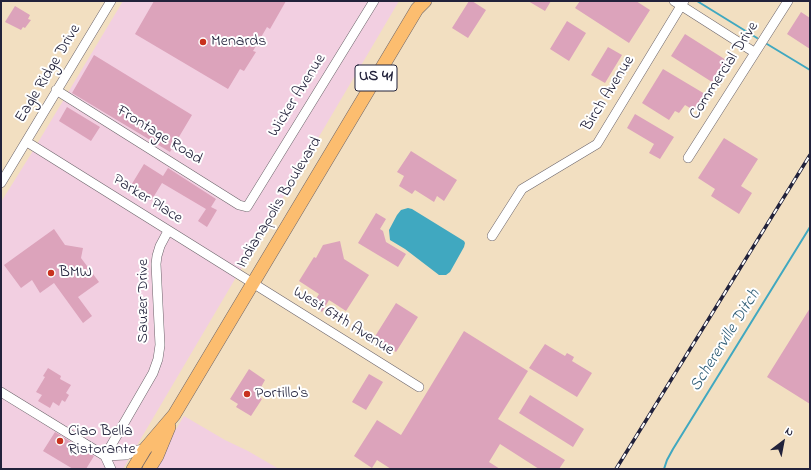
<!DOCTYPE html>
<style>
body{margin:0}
#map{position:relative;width:811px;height:470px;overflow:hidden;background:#f2dfc1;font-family:"Indie Flower",sans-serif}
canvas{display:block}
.frame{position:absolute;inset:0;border:2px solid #22223b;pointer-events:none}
.north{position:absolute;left:763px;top:422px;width:40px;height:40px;-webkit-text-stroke:3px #fff;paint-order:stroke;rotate:32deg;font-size:11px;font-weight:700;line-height:16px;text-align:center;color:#22223b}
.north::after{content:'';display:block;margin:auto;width:14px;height:18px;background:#22223b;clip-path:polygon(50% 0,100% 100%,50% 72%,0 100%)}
</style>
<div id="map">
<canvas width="811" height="470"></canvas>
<div class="frame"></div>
<div class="north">N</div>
</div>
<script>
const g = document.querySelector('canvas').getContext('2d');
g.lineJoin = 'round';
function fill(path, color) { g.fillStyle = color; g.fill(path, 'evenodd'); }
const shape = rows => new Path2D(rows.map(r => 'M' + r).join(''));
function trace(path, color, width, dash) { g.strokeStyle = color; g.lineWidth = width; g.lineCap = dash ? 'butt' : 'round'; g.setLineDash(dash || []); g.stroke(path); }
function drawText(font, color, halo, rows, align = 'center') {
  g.font = font + ' "Indie Flower",sans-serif'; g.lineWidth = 4; g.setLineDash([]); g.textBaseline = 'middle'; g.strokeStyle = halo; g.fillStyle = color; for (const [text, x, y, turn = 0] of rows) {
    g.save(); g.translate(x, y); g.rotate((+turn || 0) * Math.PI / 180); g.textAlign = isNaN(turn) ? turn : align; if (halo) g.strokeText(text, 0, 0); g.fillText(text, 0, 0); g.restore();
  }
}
fill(shape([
 [123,1,399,1,123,469,1,469,1,202,31,154],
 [184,416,225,440,248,451,279,469,152,469]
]), '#f2cfe1');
fill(shape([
 [408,208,412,209,464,241,465,243,464,247,450,272,446,275,439,275,405,249,390,240,389,230,397,215,401,210]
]), '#40a8c0');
trace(shape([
 [697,1,757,38],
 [767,44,810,70],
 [664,469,667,460,673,449,810,227]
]), '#40a8c0', 2);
fill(shape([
 [154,1,286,1,270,29,267,27,253,51,256,52,244,71,240,69,228,89,135,34],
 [469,1,472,1,486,10,468,38,452,28],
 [528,1,551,1,545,11],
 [580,1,636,1,650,10,629,43,575,8],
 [15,6,30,15,28,19,31,20,25,28,23,27,21,30,5,22],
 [801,12,810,18,810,49,787,34],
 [567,21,586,33,569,61,550,49],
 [685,34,726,60,712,82,671,56],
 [608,47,622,55,605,83,591,75],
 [94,55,192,115,170,152,72,93],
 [663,69,705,94,695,111,685,105,679,113,675,111,669,120,642,103],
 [67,107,100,127,91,141,59,121],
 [635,114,674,137,660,159,649,153,654,144,627,128],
 [724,138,758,159,741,186,752,193,739,214,711,196,715,189,698,178],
 [411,151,457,180,444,201,437,196,434,202,415,190,412,194,399,186,404,176,397,172],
 [144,164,163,176,168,168,216,199,211,207,217,210,207,227,198,221,206,209,162,183,151,201,130,187],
 [376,213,386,219,380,229,383,231,386,242,406,254,398,267,358,243],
 [54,229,65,245,83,248,81,258,99,282,78,297,92,316,83,323,54,283,40,293,32,280,21,288,4,265],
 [340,241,344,259,369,275,346,311,329,300,322,312,312,305,319,294,299,281,314,257,316,258,323,245],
 [396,303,418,317,396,352,374,338],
 [810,308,810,404,767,377],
 [464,331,528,371,498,419,565,460,559,469,539,469,500,444,489,462,500,469,391,469,377,460,372,468,354,456,377,420,401,435],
 [545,344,565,356,567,353,574,357,572,361,592,373,577,397,529,368],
 [48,368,61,376,60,379,71,385,66,393,69,395,65,402,62,400,59,406,53,402,50,408,38,401,42,395,36,392,45,377,43,376],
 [249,369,265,380,260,389,263,391,259,397,262,399,251,416,236,407,238,404,230,399],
 [369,374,383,382,366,410,352,402],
 [530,395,584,429,573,447,519,413],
 [55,432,94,456,86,469,73,469,43,451]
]), '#dca3bb');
const minor = shape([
 [674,1,754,52],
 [56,90,239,205,247,207,374,1],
 [27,142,419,387],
 [688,158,788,1],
 [1,183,111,1],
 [492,236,522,189,597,144,684,1],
 [1,392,105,456,126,455,138,450,145,449],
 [105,456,153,373,158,359,160,345,156,264,157,256,160,246,168,231],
 [105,456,111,469]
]);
const highway = shape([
 [133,469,145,449,174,415,417,9,425,1],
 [149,469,157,456,169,427]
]);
trace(minor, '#6b646a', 10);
trace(highway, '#6b646a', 14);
trace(minor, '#fff', 9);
trace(highway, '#fcbd6f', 13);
const rail = shape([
 [616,469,810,155]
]);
trace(rail, '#22223b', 3.5);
trace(rail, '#fff', 2, [6]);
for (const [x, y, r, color] of [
 [203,42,4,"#c8321e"],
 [51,273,4,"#c8321e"],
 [247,394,4,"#c8321e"],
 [60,441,4,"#c8321e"]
]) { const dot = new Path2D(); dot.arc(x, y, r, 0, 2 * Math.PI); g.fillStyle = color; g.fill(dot); trace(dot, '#fff', 1.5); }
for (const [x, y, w] of [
 [376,78,42]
]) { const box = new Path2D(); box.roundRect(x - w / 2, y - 13, w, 26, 3); g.fillStyle = '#fff'; g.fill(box); trace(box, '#22223b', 1); }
drawText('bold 15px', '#22223b', null, [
 ["US 41",376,78]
]);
drawText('16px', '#22223b', '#fff', [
 ["Menards",211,42],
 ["BMW",59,273],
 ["Portillo's",255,394],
 ["Ciao Bella",68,432],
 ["Ristorante",68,450]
], 'left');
drawText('16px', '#22223b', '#fff', [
 ["Commercial Drive",725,71,-57],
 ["Eagle Ridge Drive",49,74,-59],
 ["Birch Avenue",609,94,-58],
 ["Wicker Avenue",298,96,-58],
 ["Frontage Road",159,136,32],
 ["Parker Place",147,200,32],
 ["Indianapolis Boulevard",280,203,-59],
 ["Sauzer Drive",144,301,-90],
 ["West 67th Avenue",343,322,32]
]);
drawText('italic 17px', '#305e77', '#fff', [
 ["Schererville Ditch",726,341,-58]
]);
</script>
